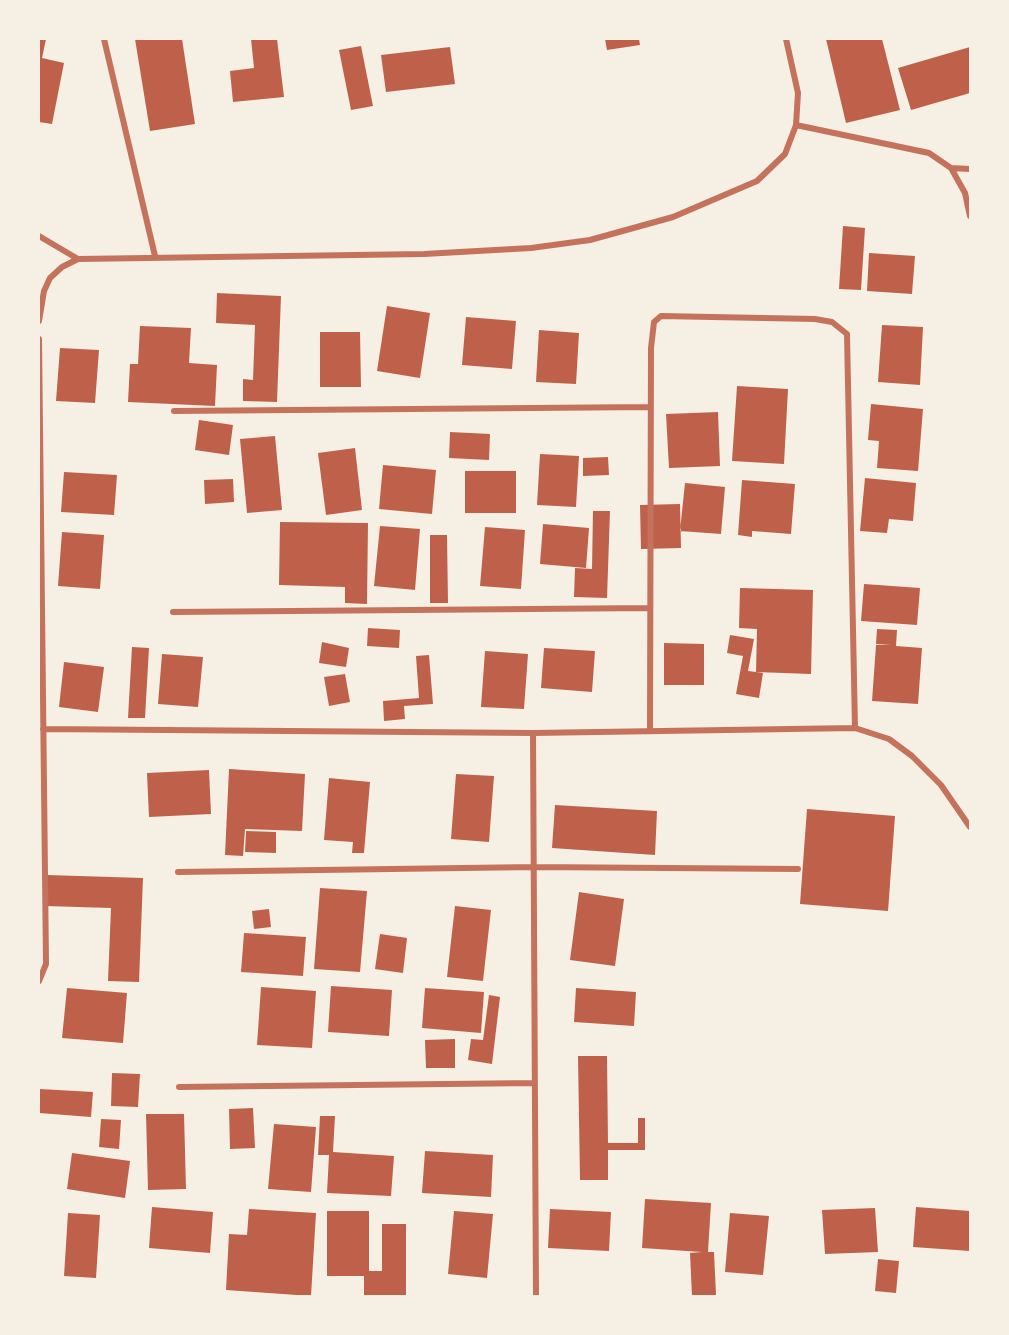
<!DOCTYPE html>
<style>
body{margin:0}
#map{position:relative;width:1009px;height:1335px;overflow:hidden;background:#f6efe4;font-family:Poppins,sans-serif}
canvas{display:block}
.frame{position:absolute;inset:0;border:40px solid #f6efe4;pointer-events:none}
</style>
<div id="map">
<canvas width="1009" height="1335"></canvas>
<div class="frame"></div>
</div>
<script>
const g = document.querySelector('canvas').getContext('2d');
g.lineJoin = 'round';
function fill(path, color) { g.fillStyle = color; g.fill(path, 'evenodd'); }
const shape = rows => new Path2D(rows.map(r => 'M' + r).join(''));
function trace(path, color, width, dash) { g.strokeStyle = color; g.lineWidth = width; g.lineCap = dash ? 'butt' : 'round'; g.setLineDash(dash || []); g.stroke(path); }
fill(shape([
 [39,39,46,39,42,58,64,63,52,124,39,122],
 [135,39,182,39,195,124,150,131],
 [251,39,277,39,284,97,233,102,230,71,254,68],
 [605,39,639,39,640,45,607,50],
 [826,39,882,39,900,110,846,123],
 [361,46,373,106,351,110,339,50],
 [450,47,455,84,386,92,381,55],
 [970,47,970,93,911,110,898,68],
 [843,226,865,228,861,290,839,289],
 [869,253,915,256,912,294,867,291],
 [217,293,281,296,277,402,243,401,243,379,253,380,255,325,216,323],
 [387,306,430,313,420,378,377,371],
 [466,317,516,321,512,369,462,365],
 [882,325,923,327,920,385,878,382],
 [140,326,191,328,189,363,217,365,215,406,128,402,130,364,138,364],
 [539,330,579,333,576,384,536,382],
 [320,332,360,332,361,387,320,387],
 [60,348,99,350,95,403,56,401],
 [737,386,788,389,784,464,732,461],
 [871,404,923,409,918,471,877,468,879,441,868,440],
 [718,412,720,466,669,468,666,414],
 [199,420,233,425,229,455,195,450],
 [450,432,490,434,489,460,449,458],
 [275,436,282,510,247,513,240,439],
 [355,448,362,510,326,515,318,453],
 [540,454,579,456,576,507,537,505],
 [608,457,609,475,583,476,583,458],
 [383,465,436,470,432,514,379,509],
 [465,471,516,471,516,513,465,513],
 [64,472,117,475,114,515,61,512],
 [865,478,916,483,913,521,889,519,887,533,860,531],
 [233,479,234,502,205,504,204,480],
 [742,480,795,484,791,534,752,531,752,537,738,535],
 [685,483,725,487,721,534,680,531],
 [680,504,681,548,641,549,640,505],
 [593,511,610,511,607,598,574,597,575,568,592,569],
 [280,522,368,523,367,604,345,603,345,587,279,585],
 [543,524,589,528,586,568,540,564],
 [380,526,420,529,415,590,374,586],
 [485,527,525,530,521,589,480,586],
 [62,532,104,535,100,589,58,586],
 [430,535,447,535,448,603,430,603],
 [864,584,920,588,917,625,861,621],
 [740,588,813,590,811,674,756,672,763,673,759,698,736,694,743,656,727,653,730,635,754,639,748,671,756,672,757,629,739,628],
 [368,628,400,630,399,648,367,646],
 [877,629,897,630,896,646,922,648,918,704,872,701,876,645,891,645,876,644],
 [322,642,349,648,346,667,319,663],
 [664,643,704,644,704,685,664,685],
 [132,647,149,648,145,718,128,718],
 [544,648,595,651,592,692,541,688],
 [485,651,528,654,524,709,481,707],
 [162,654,203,657,198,707,158,704],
 [429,655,433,704,404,706,405,719,384,721,383,701,419,698,416,656],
 [64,662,104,667,98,712,59,707],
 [345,674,350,702,329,706,324,677],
 [229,769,305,774,302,831,245,829,243,856,225,855],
 [209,770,211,814,149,817,147,773],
 [456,774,494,776,489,842,451,839],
 [329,778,370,782,364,853,352,853,353,842,324,840],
 [555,805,657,811,655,855,552,848],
 [807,809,895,816,888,911,800,904],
 [246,831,276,832,276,853,245,852],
 [47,875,143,878,139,982,108,981,111,908,45,906],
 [320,888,367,891,360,972,314,969],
 [579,892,624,899,615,966,570,960],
 [455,906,491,910,483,981,447,977],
 [269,909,271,927,254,929,252,911],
 [244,933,306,937,303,976,241,972],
 [380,934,407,938,403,973,375,969],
 [331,986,392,990,389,1036,328,1032],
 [261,987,316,991,312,1048,257,1045],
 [67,988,127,993,123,1043,62,1038],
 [425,988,484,992,481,1033,422,1028],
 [576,988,636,992,634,1026,574,1022],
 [489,995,500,997,492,1064,468,1060,471,1039,483,1040],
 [455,1039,455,1068,426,1068,425,1040],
 [578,1056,607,1056,608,1143,638,1143,638,1118,645,1118,645,1150,608,1150,608,1180,580,1180],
 [112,1073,140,1074,138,1107,111,1106],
 [40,1089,93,1092,91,1117,39,1113],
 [253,1108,255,1148,230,1149,229,1109],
 [146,1114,184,1114,186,1189,148,1190],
 [320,1116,335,1116,333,1152,394,1156,391,1196,327,1193,329,1155,318,1155],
 [101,1119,121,1120,119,1149,99,1147],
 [274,1124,316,1127,311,1192,268,1189],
 [425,1151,493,1155,491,1197,422,1193],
 [72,1153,130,1161,125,1198,67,1189],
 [645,1199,711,1203,708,1252,714,1252,716,1295,692,1296,690,1253,702,1252,642,1248],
 [152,1207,213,1212,210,1253,149,1248],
 [916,1207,970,1211,970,1251,913,1247],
 [875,1208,878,1252,825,1254,822,1210],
 [249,1209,316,1213,311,1296,226,1290,229,1234,247,1235],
 [550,1209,611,1212,609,1251,548,1248],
 [327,1211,369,1211,369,1271,382,1271,382,1224,406,1224,406,1295,364,1295,364,1276,327,1276],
 [454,1211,493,1214,487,1278,448,1274],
 [68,1213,100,1215,96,1278,64,1276],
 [730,1213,769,1216,763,1275,725,1272],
 [878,1259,899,1261,896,1293,875,1291]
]), '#bf614a');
trace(shape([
 [104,39,155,256],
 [796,125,929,153,951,168,965,193,970,216],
 [951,168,970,169],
 [39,236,78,259],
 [39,321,44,291,50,278,62,267,78,259,424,254,531,248,590,240,673,217,757,181,785,154,796,125,798,93,786,39],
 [39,339,46,964,39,981],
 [174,411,650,407],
 [173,612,650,608],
 [43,729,533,733,855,728,889,739,912,756,941,785,970,827],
 [650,731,651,348,654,322,661,316,815,319,832,322,847,334,855,728],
 [533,733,536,1296],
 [178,872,534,867,798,869],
 [179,1087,535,1083]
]), '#c5725c', 6);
</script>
